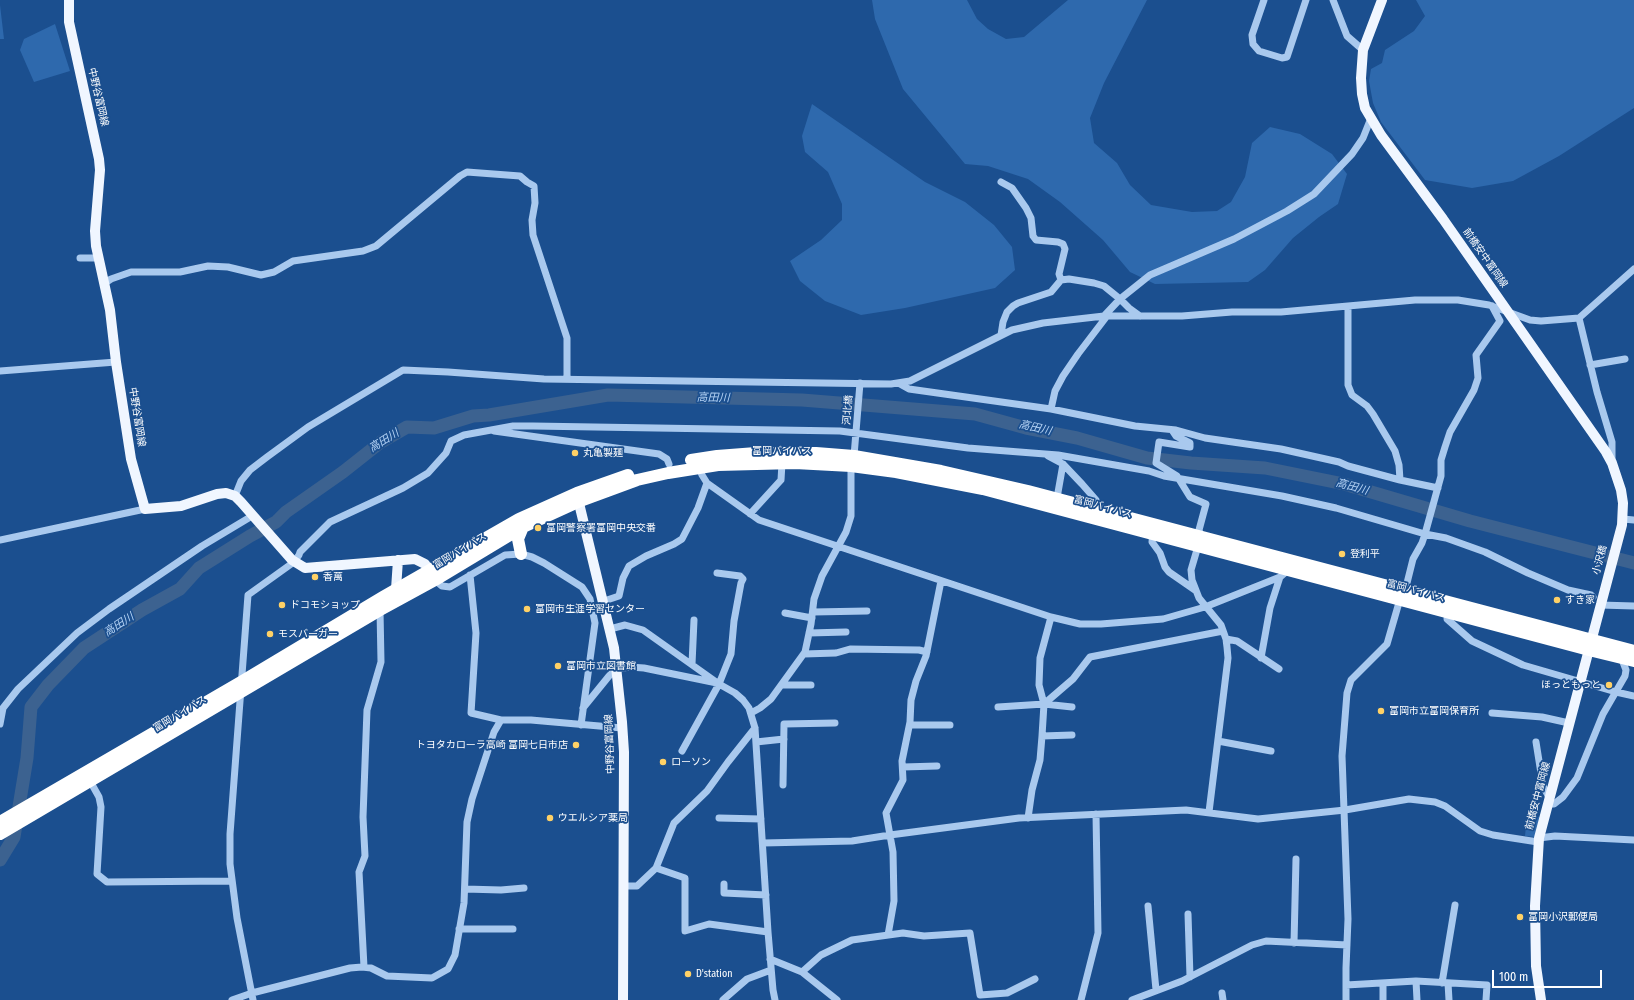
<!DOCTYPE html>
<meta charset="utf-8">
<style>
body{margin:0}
#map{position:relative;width:1634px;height:1000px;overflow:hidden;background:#1b4f8f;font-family:"Fira Sans Condensed",sans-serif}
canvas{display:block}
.scale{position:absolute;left:1492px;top:970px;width:110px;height:18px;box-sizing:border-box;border:2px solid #fff;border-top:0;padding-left:5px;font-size:12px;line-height:14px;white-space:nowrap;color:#fff;-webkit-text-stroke:3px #1b4f8f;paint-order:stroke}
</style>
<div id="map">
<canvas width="1634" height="1000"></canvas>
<div class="scale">100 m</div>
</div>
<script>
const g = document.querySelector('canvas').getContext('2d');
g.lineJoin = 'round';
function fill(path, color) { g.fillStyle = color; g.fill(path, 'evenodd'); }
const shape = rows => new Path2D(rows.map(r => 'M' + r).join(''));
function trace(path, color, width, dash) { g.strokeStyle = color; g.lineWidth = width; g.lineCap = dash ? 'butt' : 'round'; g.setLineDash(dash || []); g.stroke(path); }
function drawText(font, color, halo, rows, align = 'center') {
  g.font = font + ' "Fira Sans Condensed","Noto Sans JP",sans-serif'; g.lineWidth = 3.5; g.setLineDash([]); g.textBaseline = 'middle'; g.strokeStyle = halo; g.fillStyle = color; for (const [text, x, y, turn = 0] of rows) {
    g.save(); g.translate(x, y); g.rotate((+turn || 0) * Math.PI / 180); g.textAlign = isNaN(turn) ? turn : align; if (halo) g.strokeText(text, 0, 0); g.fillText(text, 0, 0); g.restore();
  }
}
fill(shape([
 [872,0,967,0,977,19,988,29,1006,39,1024,37,1068,0,1147,0,1104,83,1090,118,1094,143,1117,163,1130,185,1151,205,1192,212,1217,211,1231,202,1245,177,1252,143,1270,127,1300,134,1332,154,1347,174,1338,204,1319,217,1293,238,1265,270,1248,282,1155,284,1130,272,1103,240,1060,202,1028,179,988,166,965,164,903,89,875,19],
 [1416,0,1634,0,1634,108,1559,156,1513,181,1472,188,1425,180,1381,122,1373,103,1369,81,1371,69,1382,63,1385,50,1414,31,1425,16],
 [0,5,4,39,0,39],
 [55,24,70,71,34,82,20,50,24,39],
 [812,104,925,182,965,202,994,225,1012,247,1015,270,995,288,905,308,861,315,825,301,800,281,790,261,821,240,842,220,842,204,828,172,805,152,802,136],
 [1527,816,1541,817,1535,837,1525,836]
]), '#2e69ad');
trace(shape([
 [0,860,14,837,27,758,31,707,48,685,84,648,142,610,180,589,199,568,250,536,276,522,286,512,343,472,381,442,407,427,434,428,473,416,489,415,608,395,802,400,975,414,1026,428,1077,438,1147,458,1191,463,1265,468,1344,484,1470,521,1634,563]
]), '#3c6290', 13);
trace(shape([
 [1264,0,1252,35,1253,44,1259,51,1282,58,1287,57,1306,0],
 [1333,0,1347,36,1363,50],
 [1001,182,1012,188,1026,208,1031,218,1033,236,1036,240,1058,242,1063,244,1065,249,1059,274,1061,280],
 [80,258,99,258],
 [105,283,111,279,131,272,180,272,208,266,228,267,261,275,274,272,293,261,363,251,376,246,460,176,467,172,520,176,527,182,534,186,535,203,532,220,533,235,567,338,567,379],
 [1348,306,1348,385,1352,395,1367,406,1373,414,1395,451,1399,465,1400,480],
 [1104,316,1120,299,1150,275,1234,239,1287,211,1314,194,1352,154,1363,138,1371,118],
 [1579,318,1597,392,1612,442,1612,462],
 [1001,335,1003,322,1007,312,1013,306,1018,303,1051,292,1061,280,1069,279,1094,283,1104,286,1120,299,1129,308,1140,316],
 [1590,365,1625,359],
 [0,371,116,362],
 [900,384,909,389,1051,409,1135,426,1176,430,1205,438,1281,449,1339,462,1348,466,1400,480,1438,488],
 [1051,409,1055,391,1063,376,1078,354,1107,316],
 [1172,430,1176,436,1190,443,1190,447,1159,442,1156,463,1177,476,1190,497,1206,504,1199,530,1201,536,1191,570,1192,580,1199,598,1221,625,1226,639,1227,647,1228,658,1209,812],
 [494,431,659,454,667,459,669,464],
 [1048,456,1063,464,1082,484,1096,500,1094,508],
 [699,467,702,475,707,483,759,520,1051,617,1080,624,1101,624,1163,619,1205,607,1280,577,1288,570],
 [235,496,241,481,250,470,267,457,308,427,403,370,448,372,544,379,891,384,910,381,1012,330,1043,323,1104,316,1182,316,1232,312,1281,312,1415,300,1458,300,1489,305,1530,320,1541,321,1579,318,1634,269],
 [1057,498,1063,464],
 [750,514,781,480,782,463],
 [1623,519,1634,520],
 [1153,533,1152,542,1160,553,1165,567,1169,572,1195,590],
 [0,540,145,509],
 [470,575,476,633,471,713,501,720],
 [435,580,442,586,450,587,505,555,521,554,532,557,544,563,582,587,590,599,595,623,581,725],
 [1405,591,1413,559,1422,543,1425,534,1441,476,1441,460,1445,447,1450,432,1474,390,1478,378,1476,355,1500,321,1492,306],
 [604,601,619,596,623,578,629,566,646,556,674,544,682,539,698,508,707,483],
 [1600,605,1634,606],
 [813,612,867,611],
 [1448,612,1447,619,1472,641,1523,665,1616,692,1634,696],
 [785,613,812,618],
 [610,629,625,625,643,630,719,684,735,693,743,700,749,708,755,728,768,932,773,990,775,1000],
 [809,633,846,632],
 [1226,639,1237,641,1279,669],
 [804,654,836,653,850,649,919,650,927,652],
 [1261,658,1270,608,1280,577],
 [692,664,694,620],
 [782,685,811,685],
 [1044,704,1072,707],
 [998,707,1044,704,1073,679,1090,657,1223,631],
 [583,708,609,676,614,671,623,668,630,667,644,668,717,683],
 [751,713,760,708,771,699,805,652,811,624,814,599,822,576,846,532,851,516,851,466,854,456,860,383],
 [1492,713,1542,717,1569,723],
 [0,724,3,708,18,689,77,633,109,609,202,546,252,516],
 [910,725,950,725],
 [1042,736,1072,735],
 [1218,741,1271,751],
 [756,742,784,739],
 [1536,742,1543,786,1550,799],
 [682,751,719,684,731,654,734,621,741,583,743,579,740,576,717,573],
 [903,767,937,766],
 [90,781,99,797,101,807,97,874,107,882,231,881],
 [783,785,784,724,835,723],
 [1549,804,1554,804,1563,797,1577,778,1603,714,1625,676,1626,670,1621,657],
 [719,818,761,819],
 [1028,818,1032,790,1040,760,1042,736,1044,704,1039,685,1040,658,1051,617],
 [1539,838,1555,836,1634,840],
 [763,843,852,841,890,835,1019,818,1186,810,1258,819,1345,810,1409,799,1435,802,1445,806,1480,831,1493,835,1538,842],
 [656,868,685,878,685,931,709,924,768,932],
 [724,884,724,893,766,895],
 [623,886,637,886,656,868,674,823,707,791,728,762,755,728],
 [465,889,501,890,524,888],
 [1148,906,1156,990],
 [1188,914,1190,977],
 [459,929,513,929],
 [888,935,894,901,893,852,886,813,903,780,902,761,910,722,911,700,916,681,926,656,941,581],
 [1294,943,1296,859],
 [770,959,802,972,837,1000],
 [364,967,359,872,365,856,363,817,367,710,381,662,380,610],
 [802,972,821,955,852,940,903,933,924,936,970,933,980,995,1007,993,1035,979],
 [1416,981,1417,1000],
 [1383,983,1383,1000],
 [1442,983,1455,905],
 [1448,983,1449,1000],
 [1346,985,1416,981,1487,985,1486,1000],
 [1222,993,1223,1000],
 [232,1000,252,993,350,968,362,967,371,968,387,976,432,978,448,969,455,955,464,903,467,822,472,799,494,732,501,720,531,720,622,728],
 [253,1000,237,918,230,864,230,834,248,595,294,562,299,555,300,552,330,522,403,488,428,473,446,453,451,441,464,435,513,426,533,426,840,431,968,448,1058,455,1149,471,1164,476,1282,496,1336,508,1425,534,1446,538,1485,552,1528,573,1568,590,1591,595,1593,597],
 [723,1000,747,979,771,970],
 [1081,1000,1098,933,1096,814],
 [1132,1000,1182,981,1252,945,1266,941,1347,945],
 [1346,1000,1346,968,1348,919,1342,756,1347,693,1351,680,1387,644,1400,599]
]), '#a9c9ee', 7);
trace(shape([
 [69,0,69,22,99,159,100,170,95,231,96,246,110,310,116,362,131,459,145,509,181,506,217,494,226,493,235,496,241,502,292,560,305,568,415,559,425,564,433,576],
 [1382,0,1363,50,1361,78,1362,94,1365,108,1381,135,1443,219,1606,452,1612,463,1621,490,1623,503,1622,525,1539,838,1535,906,1536,966,1541,1000],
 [577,495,614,648,622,722,624,752,623,1000],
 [396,589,398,560]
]), '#f0f6ff', 10);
trace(shape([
 [691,460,717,456,756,453,816,453,854,456,941,471,1028,491,1634,651],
 [521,554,518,539,523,527],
 [0,822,241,682,383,597,519,519,577,493,628,475],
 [0,834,380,610,435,580,523,527,580,501,637,480,668,473,718,465,795,463,851,466,896,472,983,489,1589,650,1634,661]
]), '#fff', 12);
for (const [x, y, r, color] of [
 [575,453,4,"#ffd166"],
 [538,528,4,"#ffd166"],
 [1342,554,4,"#ffd166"],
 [315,577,4,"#ffd166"],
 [1557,600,4,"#ffd166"],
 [282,605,4,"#ffd166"],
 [527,609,4,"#ffd166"],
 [270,634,4,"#ffd166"],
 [558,666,4,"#ffd166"],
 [1609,685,4,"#ffd166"],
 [1381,711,4,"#ffd166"],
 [576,745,4,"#ffd166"],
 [663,762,4,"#ffd166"],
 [550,818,4,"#ffd166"],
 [1520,917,4,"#ffd166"],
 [688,974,4,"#ffd166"]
]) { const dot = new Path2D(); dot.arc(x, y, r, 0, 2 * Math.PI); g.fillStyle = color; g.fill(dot); trace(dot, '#1b4f8f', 1.5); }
drawText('10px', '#fff', '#1b4f8f', [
 ["中野谷富岡線",98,97,77],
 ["前橋安中富岡線",1485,258,55],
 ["河北橋",848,410,-86],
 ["中野谷富岡線",137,417,81],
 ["富岡バイパス",782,451],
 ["富岡バイパス",1103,507,15],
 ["富岡バイパス",460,551,-31],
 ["小沢橋",1600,560,-75],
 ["富岡バイパス",1416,591,15],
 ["富岡バイパス",180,714,-31],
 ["中野谷富岡線",610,744,-92],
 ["前橋安中富岡線",1538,796,-75]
]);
drawText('10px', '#fff', '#1b4f8f', [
 ["丸亀製麺",583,453],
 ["富岡警察署富岡中央交番",546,528],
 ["登利平",1350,554],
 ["香萬",323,577],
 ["すき家",1565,600],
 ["ドコモショップ",290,605],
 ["富岡市生涯学習センター",535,609],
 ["モスバーガー",278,634],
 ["富岡市立図書館",566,666],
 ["ほっともっと",1601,685,"right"],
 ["富岡市立富岡保育所",1389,711],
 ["トヨタカローラ高崎 富岡七日市店",568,745,"right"],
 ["ローソン",671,762],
 ["ウエルシア薬局",558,818],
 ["富岡小沢郵便局",1528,917],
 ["D'station",696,974]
], 'left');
drawText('italic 11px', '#b5d3f5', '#1b4f8f', [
 ["高田川",713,398,1],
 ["高田川",1035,428,13],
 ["高田川",384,441,-32],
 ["高田川",1352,487,15],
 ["高田川",119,625,-33]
]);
</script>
